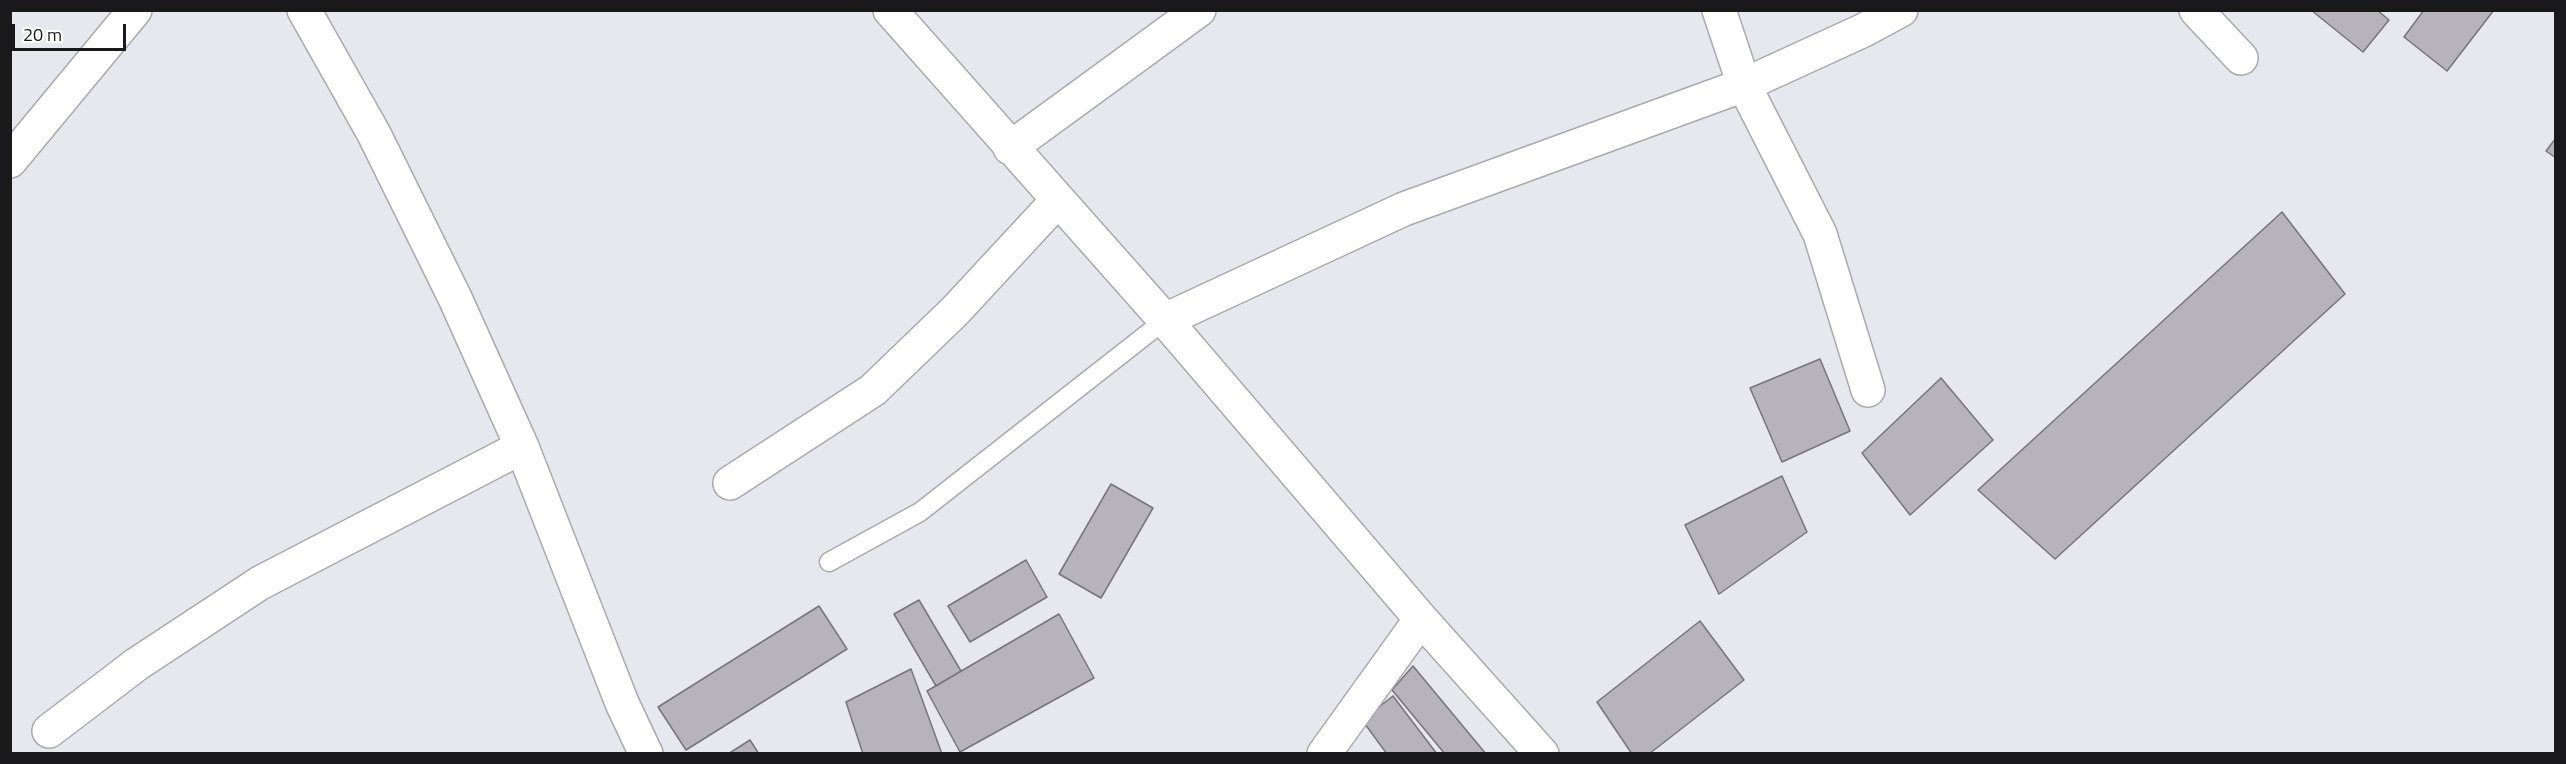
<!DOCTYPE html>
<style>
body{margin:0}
#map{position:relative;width:2566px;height:764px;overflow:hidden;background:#e7e7ee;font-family:"Titillium Web",sans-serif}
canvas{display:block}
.frame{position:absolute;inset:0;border:12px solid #19191c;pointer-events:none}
.scale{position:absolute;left:12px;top:24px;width:114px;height:27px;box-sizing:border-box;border:3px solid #19191c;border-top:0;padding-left:8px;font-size:18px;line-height:21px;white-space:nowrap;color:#19191c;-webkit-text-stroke:4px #fff;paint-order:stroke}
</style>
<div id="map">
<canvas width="2566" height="764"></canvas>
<div class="frame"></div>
<div class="scale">20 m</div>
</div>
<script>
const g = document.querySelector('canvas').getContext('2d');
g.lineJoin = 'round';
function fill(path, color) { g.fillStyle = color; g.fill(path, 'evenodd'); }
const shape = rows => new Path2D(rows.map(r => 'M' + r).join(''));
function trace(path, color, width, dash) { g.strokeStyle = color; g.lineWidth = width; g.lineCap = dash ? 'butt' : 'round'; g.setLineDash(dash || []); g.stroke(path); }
const building = shape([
 [2311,10,2377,10,2389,20,2363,52,2311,10],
 [2424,10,2494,10,2447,71,2404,37,2424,10],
 [2556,138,2556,158,2546,151,2556,138],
 [2282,212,2345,294,2055,559,1978,490,2282,212],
 [1820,359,1850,431,1782,462,1750,388,1820,359],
 [1941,378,1993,440,1910,515,1862,453,1941,378],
 [1782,476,1807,532,1719,594,1685,525,1782,476],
 [1111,484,1153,508,1101,598,1059,574,1111,484],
 [1026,560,1047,597,970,642,948,606,1026,560],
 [919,600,961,671,936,686,894,614,919,600],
 [819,606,847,649,686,750,658,707,819,606],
 [1059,614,1094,678,960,752,927,691,1059,614],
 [1700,621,1744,680,1649,754,1632,754,1597,702,1700,621],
 [1413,666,1486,754,1445,754,1392,690,1413,666],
 [911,669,942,754,863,754,846,702,911,669],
 [1393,696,1437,754,1387,754,1362,720,1393,696],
 [750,740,759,754,728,754,750,740]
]);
fill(building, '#b6b3ba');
trace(building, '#77747a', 1.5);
const service = shape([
 [829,562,920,512,1165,320]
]);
const minor = shape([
 [304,10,374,134,455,298,522,447,622,703,646,754],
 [890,10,1165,320,1421,619,1542,754],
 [1719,10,1744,85,1820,234,1868,390],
 [2196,10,2241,58],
 [1010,148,1199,10],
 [10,161,135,10],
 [1165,320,1404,209,1744,85,1864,30,1901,10],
 [730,483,873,390,955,311,1057,201],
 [49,731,137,664,260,583,522,447],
 [1324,754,1421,619]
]);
trace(service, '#a9a9af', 21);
trace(minor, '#a9a9af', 36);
trace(service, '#fff', 18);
trace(minor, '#fff', 33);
</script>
